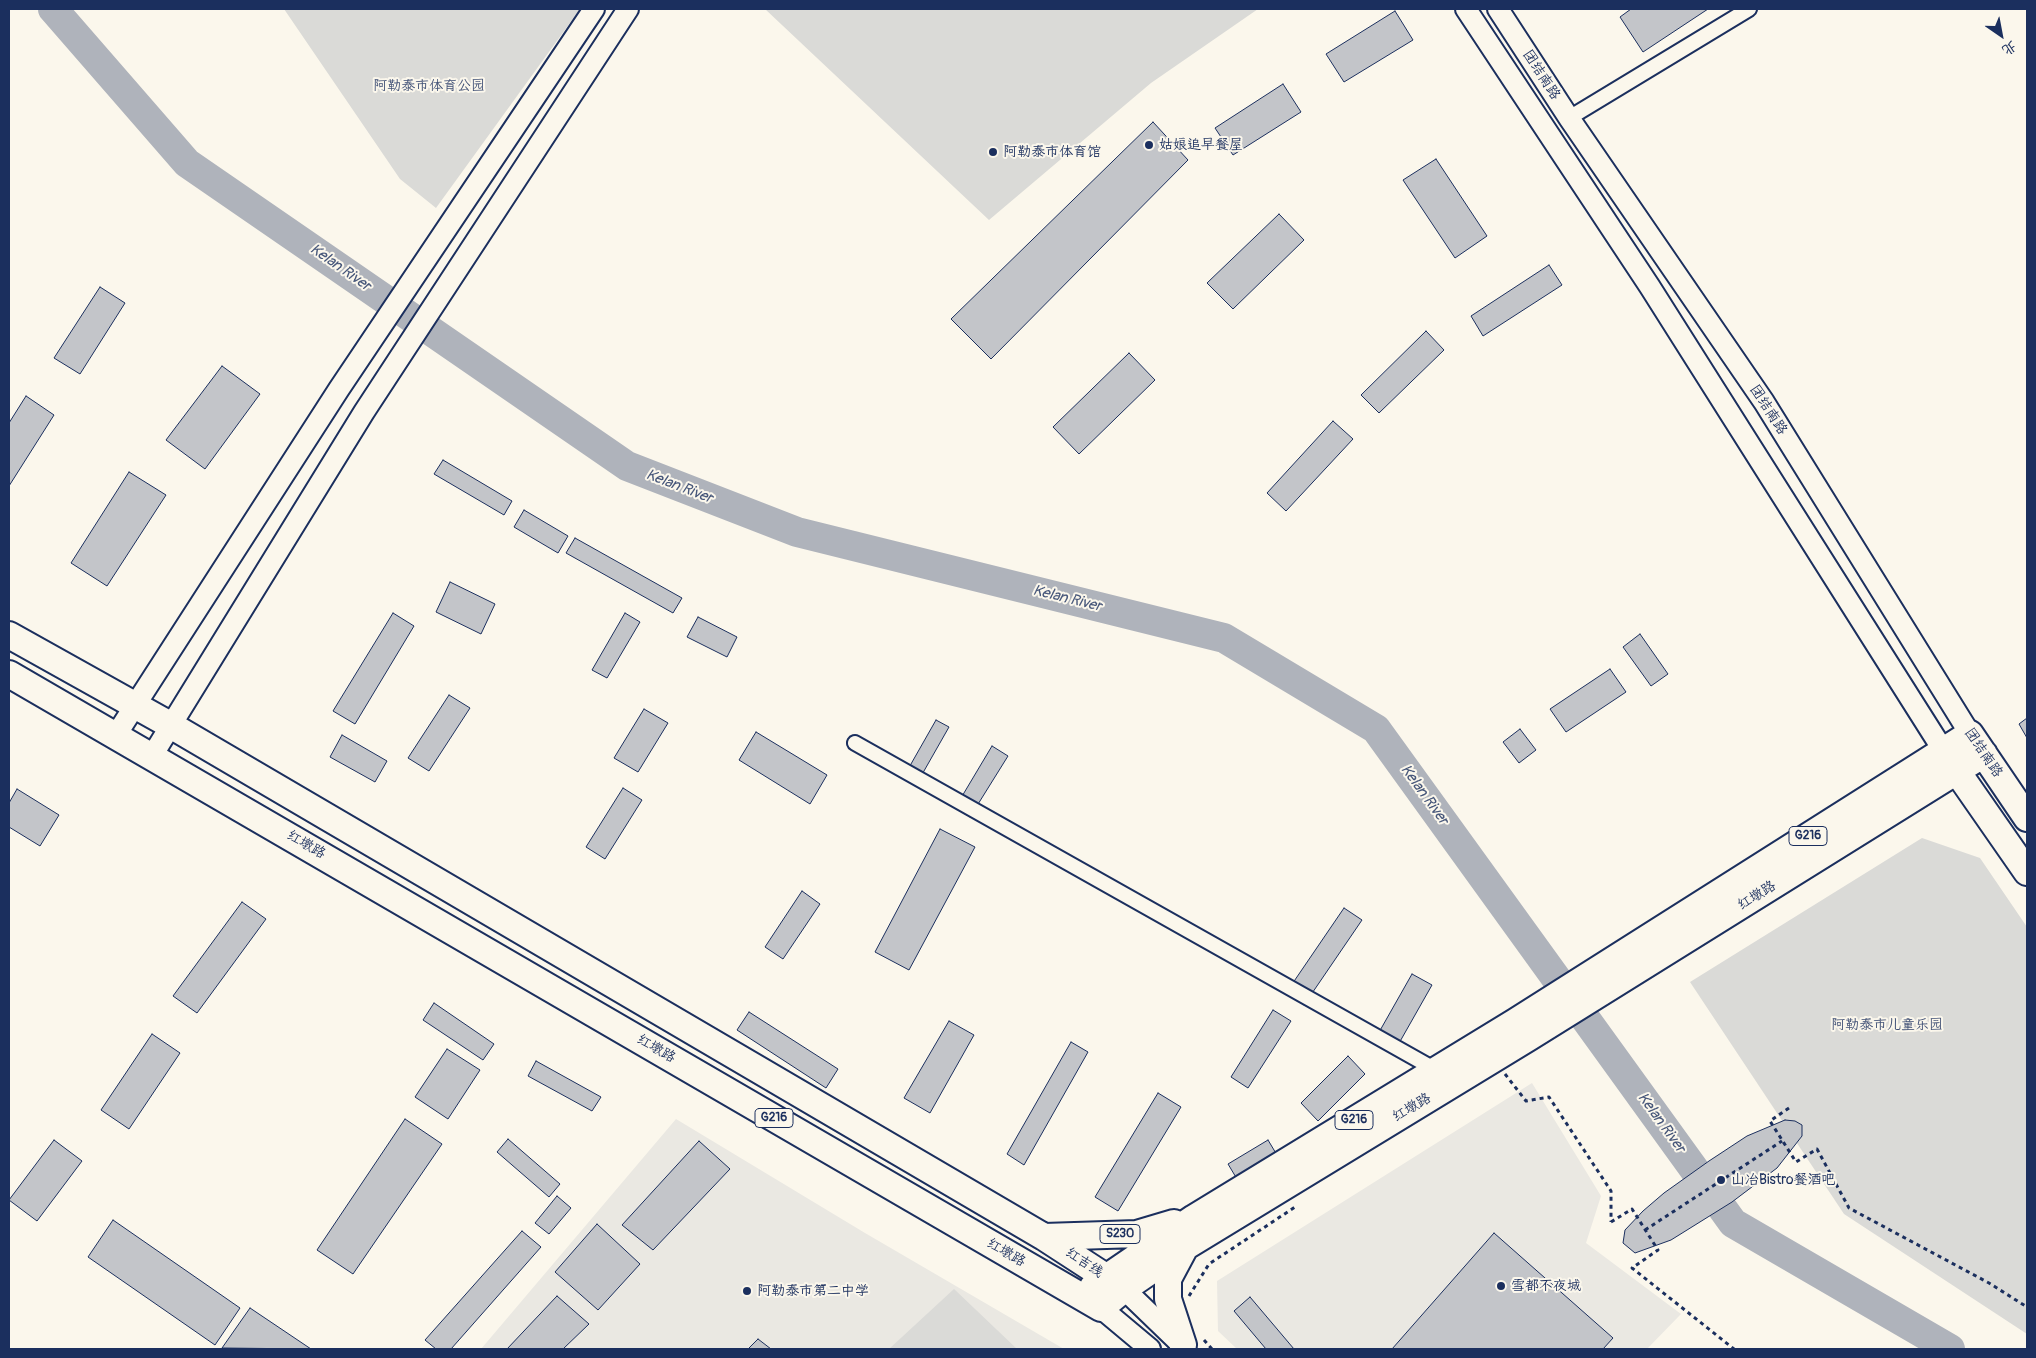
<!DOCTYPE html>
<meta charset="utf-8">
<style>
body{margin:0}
#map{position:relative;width:2036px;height:1358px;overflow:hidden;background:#fbf7ec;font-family:Pangolin,"LXGW WenKai TC",sans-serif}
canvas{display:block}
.frame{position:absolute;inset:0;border:10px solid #1b2f5e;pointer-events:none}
.north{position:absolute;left:1976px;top:10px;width:50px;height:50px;-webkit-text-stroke:4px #fbf7ec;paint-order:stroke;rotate:147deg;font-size:14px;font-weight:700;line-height:20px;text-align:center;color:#1b2f5e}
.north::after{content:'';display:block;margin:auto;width:18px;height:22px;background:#1b2f5e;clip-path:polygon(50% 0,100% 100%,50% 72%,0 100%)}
</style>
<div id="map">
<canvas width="2036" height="1358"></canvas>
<div class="frame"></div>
<div class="north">北</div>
</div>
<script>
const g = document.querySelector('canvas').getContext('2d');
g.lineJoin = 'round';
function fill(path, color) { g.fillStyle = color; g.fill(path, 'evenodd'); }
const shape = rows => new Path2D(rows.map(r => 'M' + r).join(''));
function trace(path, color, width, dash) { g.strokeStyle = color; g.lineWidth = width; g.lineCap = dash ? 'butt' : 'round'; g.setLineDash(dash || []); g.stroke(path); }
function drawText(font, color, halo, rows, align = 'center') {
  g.font = font + ' Pangolin,"LXGW WenKai TC",sans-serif'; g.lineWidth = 4; g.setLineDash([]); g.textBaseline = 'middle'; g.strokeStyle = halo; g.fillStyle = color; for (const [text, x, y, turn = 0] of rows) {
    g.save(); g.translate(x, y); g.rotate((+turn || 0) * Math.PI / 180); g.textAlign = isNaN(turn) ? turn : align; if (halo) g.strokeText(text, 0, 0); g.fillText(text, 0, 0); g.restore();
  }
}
fill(shape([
 [1532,1083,1601,1196,1586,1243,1681,1314,1647,1349,1237,1349,1218,1331,1217,1281],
 [676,1119,865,1233,1064,1349,481,1349]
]), '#eae8e2');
fill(shape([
 [284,9,580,9,436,208,400,179],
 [765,9,1258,9,1151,83,989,220],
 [1922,838,1980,858,2027,927,2027,1334,1844,1214,1690,982],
 [954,1289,1017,1349,889,1349]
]), '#dadad7');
trace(shape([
 [53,9,187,163,627,466,797,532,1224,638,1376,729,1733,1223,1950,1349]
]), '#afb3bb', 30);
const building = shape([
 [1631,9,1708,9,1643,52,1620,17,1631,9],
 [1395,11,1413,40,1344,82,1326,54,1395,11],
 [1283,84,1301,112,1233,155,1215,128,1283,84],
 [1153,122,1188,160,991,359,951,319,1153,122],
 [1436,159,1487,236,1455,258,1403,180,1436,159],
 [1279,214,1304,240,1233,309,1207,283,1279,214],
 [1549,265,1562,285,1483,336,1471,316,1549,265],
 [100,287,125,303,80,374,54,358,100,287],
 [1426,331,1444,350,1379,413,1361,395,1426,331],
 [1129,353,1155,380,1079,454,1053,427,1129,353],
 [222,366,260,394,205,469,166,440,222,366],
 [26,396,54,415,9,486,9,423,26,396],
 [1333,421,1353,439,1286,511,1267,493,1333,421],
 [443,460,512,501,504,515,434,474,443,460],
 [129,472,166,495,107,586,71,563,129,472],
 [524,510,568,536,558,553,514,527,524,510],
 [575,538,682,598,673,613,566,553,575,538],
 [450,582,495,604,481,634,436,612,450,582],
 [393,613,414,626,355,724,333,711,393,613],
 [625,613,640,622,607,678,592,670,625,613],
 [698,617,737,637,727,657,687,637,698,617],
 [1640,634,1668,674,1651,686,1623,647,1640,634],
 [1610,669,1626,692,1566,732,1550,709,1610,669],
 [449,695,470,708,429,771,408,758,449,695],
 [644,709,668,723,638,772,614,758,644,709],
 [2027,718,2027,738,2019,724,2027,718],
 [936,720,949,727,920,778,907,771,936,720],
 [1520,729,1536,750,1519,763,1503,742,1520,729],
 [756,732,827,775,810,804,739,760,756,732],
 [342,735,387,761,375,782,330,757,342,735],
 [992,746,1008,756,970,817,955,808,992,746],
 [623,788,642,800,605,859,586,847,623,788],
 [17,789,59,815,40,846,9,827,9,803,17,789],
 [940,829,975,847,909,970,875,952,940,829],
 [802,891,820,904,783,959,765,947,802,891],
 [242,902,266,919,197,1013,173,996,242,902],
 [1344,908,1362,920,1304,1005,1286,993,1344,908],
 [1412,974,1432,985,1398,1045,1378,1034,1412,974],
 [434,1003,494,1044,483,1060,423,1020,434,1003],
 [1273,1010,1291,1021,1248,1088,1231,1077,1273,1010],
 [749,1012,838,1069,826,1088,737,1030,749,1012],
 [949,1021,974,1035,930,1113,904,1098,949,1021],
 [152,1034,180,1053,129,1129,101,1110,152,1034],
 [1071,1042,1088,1052,1024,1165,1007,1154,1071,1042],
 [447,1049,480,1070,448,1119,415,1097,447,1049],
 [1348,1056,1365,1074,1318,1121,1301,1103,1348,1056],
 [536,1061,601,1097,592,1111,528,1076,536,1061],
 [1158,1093,1181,1107,1118,1211,1095,1197,1158,1093],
 [405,1119,442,1144,353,1274,317,1250,405,1119],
 [1785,1120,1795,1121,1802,1125,1802,1136,1777,1168,1732,1202,1671,1240,1635,1253,1623,1243,1625,1230,1643,1211,1664,1193,1709,1161,1747,1136,1785,1120],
 [508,1139,560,1184,549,1197,497,1152,508,1139],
 [54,1140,82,1161,37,1221,9,1200,54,1140],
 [1268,1140,1277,1155,1237,1179,1228,1164,1268,1140],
 [699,1141,730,1169,653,1250,622,1225,699,1141],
 [557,1196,571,1208,549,1234,535,1223,557,1196],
 [113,1220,240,1308,215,1345,88,1257,113,1220],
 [597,1224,640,1264,598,1310,555,1272,597,1224],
 [522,1231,541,1247,451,1349,436,1349,425,1340,522,1231],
 [1494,1233,1613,1338,1603,1349,1392,1349,1494,1233],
 [557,1296,589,1324,563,1349,507,1349,557,1296],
 [1250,1297,1294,1349,1266,1349,1234,1311,1250,1297],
 [250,1308,311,1349,222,1348,250,1308],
 [758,1339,771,1349,748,1349,758,1339]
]);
fill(building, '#c3c5c9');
trace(building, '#1b2f5e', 1);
const street = shape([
 [1569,118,1749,9],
 [855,743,1436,1070]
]);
const secondary = shape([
 [1466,9,1650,287,1943,750],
 [1498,9,1569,118,1764,402,1970,734],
 [116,735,339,389,594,9],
 [152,756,364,412,628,9],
 [1124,1289,1182,1345],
 [1101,1308,1150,1349]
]);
const highway = shape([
 [9,635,172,726,1044,1237,1124,1289],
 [9,674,1101,1308,1124,1289,1185,1247,1528,1038,1984,754],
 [1947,757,2027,872],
 [1044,1237,1137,1234,1174,1223],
 [1093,1287,1194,1218,1515,1022,1970,734,2027,818],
 [1183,1345,1168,1299,1168,1279,1184,1249]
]);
trace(street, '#1b2f5e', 18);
trace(secondary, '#1b2f5e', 24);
trace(highway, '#1b2f5e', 30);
trace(shape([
 [1505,1074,1526,1101,1549,1097,1611,1191,1611,1222],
 [1789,1108,1770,1121,1796,1162,1817,1149,1849,1208,1989,1283,2027,1307],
 [1611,1222,1632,1209,1658,1250,1632,1268,1734,1349],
 [1645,1230,1782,1141],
 [1189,1296,1209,1264,1295,1207],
 [1204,1340,1212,1349]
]), '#1b2f5e', 3, [4, 4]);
trace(street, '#fbf7ec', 14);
trace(secondary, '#fbf7ec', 20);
trace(highway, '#fbf7ec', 26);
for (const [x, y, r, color] of [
 [1149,145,5,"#1b2f5e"],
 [993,152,5,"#1b2f5e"],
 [1721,1180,5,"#1b2f5e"],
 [1501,1286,5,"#1b2f5e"],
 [747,1291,5,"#1b2f5e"]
]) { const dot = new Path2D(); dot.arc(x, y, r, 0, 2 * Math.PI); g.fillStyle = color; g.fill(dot); trace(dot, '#fbf7ec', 2); }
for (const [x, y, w] of [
 [1808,836,38],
 [774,1118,38],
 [1354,1120,38],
 [1120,1234,40]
]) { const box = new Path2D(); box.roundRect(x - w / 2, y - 9.5, w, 19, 4); g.fillStyle = '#fbf7ec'; g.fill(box); trace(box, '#1b2f5e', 1); }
drawText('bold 12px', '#1b2f5e', null, [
 ["G216",1808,836],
 ["G216",774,1118],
 ["G216",1354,1120],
 ["S230",1120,1234]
]);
drawText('14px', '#1b2f5e', '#fbf7ec', [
 ["团结南路",1541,75,57],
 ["团结南路",1768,410,57],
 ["团结南路",1983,753,56],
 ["红墩路",306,845,30],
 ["红墩路",1757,896,-32],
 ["红墩路",656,1049,30],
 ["红墩路",1412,1108,-31],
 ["红墩路",1006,1253,30],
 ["红吉线",1084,1263,34]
]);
drawText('14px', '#415176', '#fbf7ec', [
 ["阿勒泰市体育公园",429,86],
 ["阿勒泰市儿童乐园",1887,1025]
]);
drawText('14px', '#1b2f5e', '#fbf7ec', [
 ["姑娘追早餐屋",1159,145],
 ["阿勒泰市体育馆",1003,152],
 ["山冶Bistro餐酒吧",1731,1180],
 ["雪都不夜城",1511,1286],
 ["阿勒泰市第二中学",757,1291]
], 'left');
drawText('italic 15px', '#47577a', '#fbf7ec', [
 ["Kelan River",340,268,35],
 ["Kelan River",679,487,21],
 ["Kelan River",1067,599,14],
 ["Kelan River",1424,795,54],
 ["Kelan River",1661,1123,54]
]);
</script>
